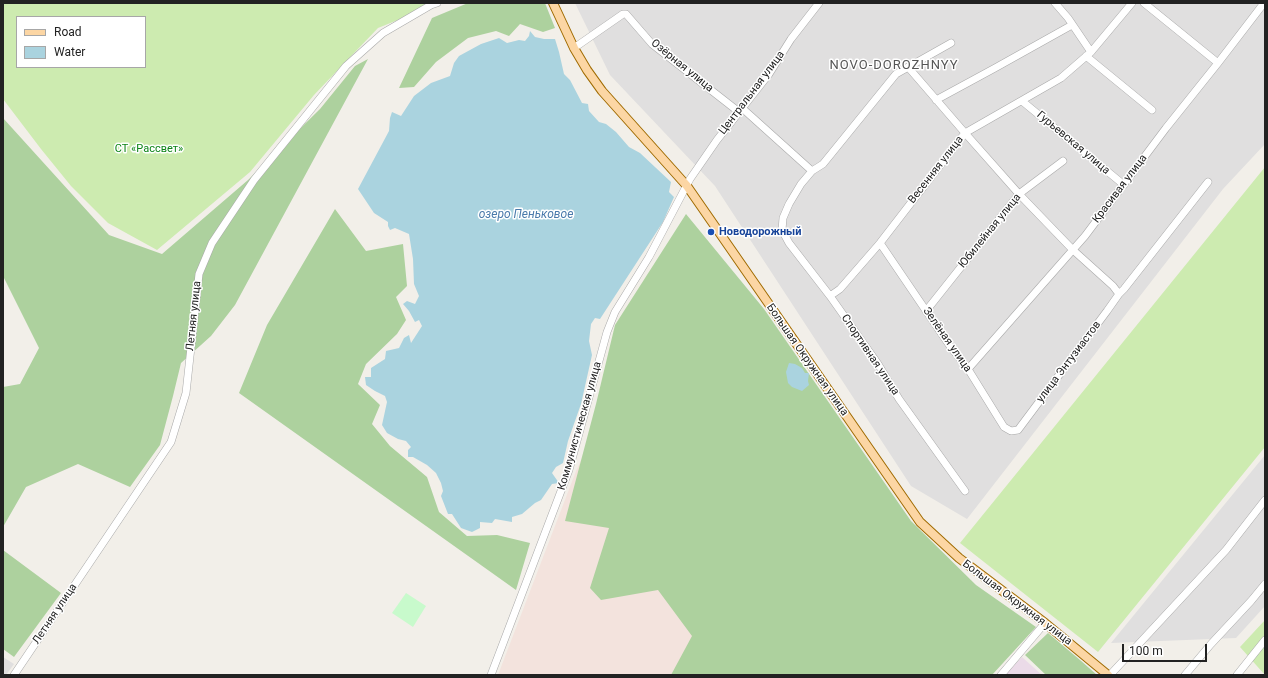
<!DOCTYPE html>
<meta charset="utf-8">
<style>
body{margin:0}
#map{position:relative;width:1268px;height:678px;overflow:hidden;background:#f2efe9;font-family:Roboto,sans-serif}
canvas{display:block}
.frame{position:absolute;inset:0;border:4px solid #222;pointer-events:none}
.legend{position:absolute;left:16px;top:16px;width:130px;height:52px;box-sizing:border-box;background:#fff;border:1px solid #a7a7a7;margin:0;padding:5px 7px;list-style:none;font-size:12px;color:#222}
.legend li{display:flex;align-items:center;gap:8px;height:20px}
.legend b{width:20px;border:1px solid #a7a7a7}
.scale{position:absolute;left:1122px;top:644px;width:85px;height:18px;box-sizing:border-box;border:2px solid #222;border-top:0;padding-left:5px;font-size:12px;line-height:14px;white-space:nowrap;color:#222;-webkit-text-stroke:3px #fff;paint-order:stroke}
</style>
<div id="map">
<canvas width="1268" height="678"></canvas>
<div class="frame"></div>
<ul class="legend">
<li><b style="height:5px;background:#fcd6a4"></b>Road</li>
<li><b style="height:11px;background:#aad3df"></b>Water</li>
</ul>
<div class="scale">100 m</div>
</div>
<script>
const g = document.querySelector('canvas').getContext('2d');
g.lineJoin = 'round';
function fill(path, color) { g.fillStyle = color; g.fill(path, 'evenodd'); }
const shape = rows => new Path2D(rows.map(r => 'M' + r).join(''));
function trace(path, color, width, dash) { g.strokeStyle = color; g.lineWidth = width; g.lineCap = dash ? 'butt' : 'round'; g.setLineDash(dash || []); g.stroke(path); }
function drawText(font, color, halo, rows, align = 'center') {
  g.font = font + ' Roboto,sans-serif'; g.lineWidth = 3; g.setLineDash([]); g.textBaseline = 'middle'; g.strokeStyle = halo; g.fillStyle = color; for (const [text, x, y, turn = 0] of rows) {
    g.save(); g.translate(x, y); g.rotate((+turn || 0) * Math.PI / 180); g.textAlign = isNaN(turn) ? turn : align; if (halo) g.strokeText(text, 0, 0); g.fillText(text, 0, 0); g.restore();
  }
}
fill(shape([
 [575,3,1265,3,1265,144,1223,189,967,519,911,486,715,186,610,75],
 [1265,455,1265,606,1236,638,1111,643],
 [3,657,14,664,6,675,3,675]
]), '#e0dfdf');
fill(shape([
 [1022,657,1042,675,1005,675]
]), '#ebdbe8');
fill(shape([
 [658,294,966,675,498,675,576,471]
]), '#f3e3dd');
fill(shape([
 [3,3,440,3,378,28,314,95,250,172,157,250,108,223,71,186,41,149,3,99],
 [17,17,145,17,145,67,17,67],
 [1265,167,1265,447,1098,652,960,543],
 [1265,620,1265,675,1240,647]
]), '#cdebb0');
fill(shape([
 [468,3,545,3,555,28,543,32,520,24,509,36,496,31,468,38,436,62,414,87,399,88,432,18],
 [368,59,235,305,211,336,181,363,173,396,160,445,130,487,78,464,26,487,3,527,3,387,20,384,39,348,3,276,3,118,109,235,162,254,248,180,320,109,355,66],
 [335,209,366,251,403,244,407,286,396,297,406,320,397,334,366,364,358,384,380,405,372,424,390,446,427,477,439,512,467,536,497,535,530,543,516,590,239,393,267,325],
 [686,214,764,309,911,521,976,585,1036,627,992,675,671,675,692,636,658,590,601,600,590,588,609,528,565,521,596,404,615,325],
 [3,550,61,593,14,657,3,649],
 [1048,633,1080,660,1097,675,1046,675,1025,655]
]), '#add19e');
fill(shape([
 [406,593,426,606,413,627,392,613]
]), '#c8facc');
fill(shape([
 [530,31,535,37,544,39,555,39,559,52,564,74,570,80,582,103,588,104,589,111,599,122,606,124,616,132,629,147,640,153,671,182,669,192,674,197,663,222,600,319,595,318,591,324,589,341,592,355,581,404,568,441,563,463,556,467,552,473,559,483,552,484,541,500,535,503,522,514,512,517,512,522,495,519,492,523,480,522,480,528,472,532,461,528,452,514,448,514,441,496,443,491,441,483,436,473,427,465,413,457,408,457,408,450,411,447,406,441,398,439,387,433,382,425,387,402,385,396,375,391,366,385,365,377,371,377,371,368,385,359,386,351,399,348,404,338,409,335,411,343,422,326,419,320,415,322,409,311,403,304,407,301,415,304,419,296,414,284,413,259,409,234,395,228,390,230,388,226,388,222,374,213,358,189,389,131,390,118,392,112,401,116,414,96,431,83,450,76,454,63,459,56,481,44,499,38,507,43,519,40,525,41,529,36],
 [789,363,795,364,802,368,805,373,809,373,808,381,809,385,802,391,792,387,788,383,786,372]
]), '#aad3df');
const minor = shape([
 [1055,3,1068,18,1091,52],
 [1144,3,1218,63],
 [951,43,896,74,823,164,812,171,801,184,789,204,783,218,782,230,789,243,830,296,878,364,899,399,965,491],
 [574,48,623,14,626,14,652,44,739,112],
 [1086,56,1152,110],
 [908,67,965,133,1019,194,1073,250,1113,286,1119,294,1124,289,1208,182],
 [936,100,995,68,1072,25],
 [1022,101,1124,185],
 [742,108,812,171],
 [880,243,950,346,968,369,1004,427,1011,431,1018,430,1107,311,1119,294],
 [830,296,840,289,880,243,965,133,1061,78,1091,52,1132,3],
 [926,311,1019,194,1063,161],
 [968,369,1085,236,1166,128,1218,63,1264,3],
 [14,675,171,442,186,393,199,274,212,243,254,180,346,66,383,33,431,5,437,3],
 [491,675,569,470,607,332,615,312,649,257,690,179,717,140,769,74,791,39,819,3],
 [1001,675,1045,623],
 [1110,675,1226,550,1265,500],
 [1185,675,1211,644,1251,601,1265,584],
 [1237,675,1265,640]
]);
const major = shape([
 [553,3,574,48,587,70,602,91,687,186,920,522,959,558,1045,623,1108,675]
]);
trace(minor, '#a9a9a9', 8);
trace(major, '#a06b00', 10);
trace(minor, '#fff', 7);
trace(major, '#fcd6a4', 8);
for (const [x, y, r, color] of [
 [711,232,4,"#1a4fb4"]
]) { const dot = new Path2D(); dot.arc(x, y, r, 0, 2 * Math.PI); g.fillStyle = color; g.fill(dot); trace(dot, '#fff', 1.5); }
drawText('11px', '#222', '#fff', [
 ["Озёрная улица",682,66,39],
 ["Центральная улица",752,93,-53],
 ["Гурьевская улица",1073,143,40],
 ["Весенняя улица",936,170,-52],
 ["Красивая улица",1120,189,-53],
 ["Юбилейная улица",990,231,-51],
 ["Летняя улица",194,316,-84],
 ["Зелёная улица",947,340,55],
 ["Спортивная улица",870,355,56],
 ["Большая Окружная улица",807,360,55],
 ["улица Энтузиастов",1069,362,-53],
 ["Коммунистическая улица",580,426,-74],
 ["Большая Окружная улица",1017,603,37],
 ["Летняя улица",55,614,-56]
]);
drawText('11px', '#0c8416', '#fff', [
 ["СТ «Рассвет»",149,149]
]);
drawText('bold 11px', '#164399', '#fff', [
 ["Новодорожный",719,232]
], 'left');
drawText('italic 12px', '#4a7aab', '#fff', [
 ["озеро Пеньковое",526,215]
]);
g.letterSpacing = '1px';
drawText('13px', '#555', '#fff', [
 ["NOVO-DOROZHNYY",894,66]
]);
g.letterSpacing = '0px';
</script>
